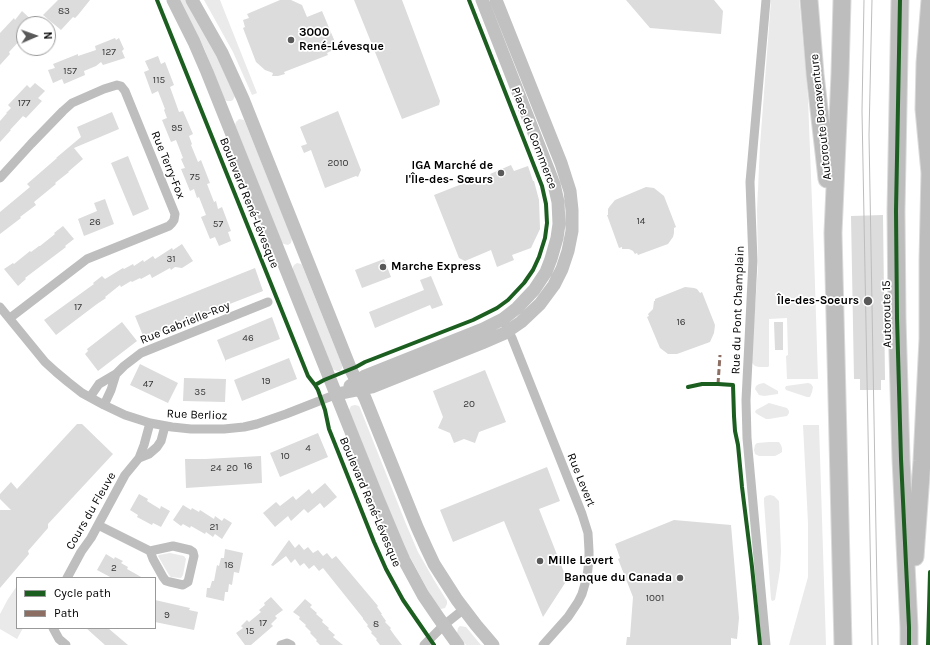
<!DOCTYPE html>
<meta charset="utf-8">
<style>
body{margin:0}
#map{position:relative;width:930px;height:645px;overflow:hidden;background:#fff;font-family:Karla,sans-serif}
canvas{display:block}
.legend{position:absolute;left:16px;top:577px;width:140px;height:52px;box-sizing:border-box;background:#fff;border:1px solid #999;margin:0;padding:5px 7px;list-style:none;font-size:12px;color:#000}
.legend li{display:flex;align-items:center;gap:8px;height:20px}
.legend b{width:20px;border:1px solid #999}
.north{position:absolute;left:16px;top:16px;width:40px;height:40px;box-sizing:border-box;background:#fff;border:1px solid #999;border-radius:50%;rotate:88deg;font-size:11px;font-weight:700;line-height:16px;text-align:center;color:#000}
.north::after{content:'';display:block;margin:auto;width:14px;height:18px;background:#595959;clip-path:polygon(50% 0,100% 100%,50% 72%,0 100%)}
</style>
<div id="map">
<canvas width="930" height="645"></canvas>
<ul class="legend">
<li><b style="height:5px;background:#1b5e20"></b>Cycle path</li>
<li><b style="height:5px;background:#8d6e63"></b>Path</li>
</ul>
<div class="north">N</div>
</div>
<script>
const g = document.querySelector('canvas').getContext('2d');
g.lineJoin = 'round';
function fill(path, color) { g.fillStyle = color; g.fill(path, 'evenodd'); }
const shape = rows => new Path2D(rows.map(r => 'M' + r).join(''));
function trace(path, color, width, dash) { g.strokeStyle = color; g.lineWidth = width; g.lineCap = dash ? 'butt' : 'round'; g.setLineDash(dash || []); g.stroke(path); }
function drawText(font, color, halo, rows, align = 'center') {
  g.font = font + ' Karla,sans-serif'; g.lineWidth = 3.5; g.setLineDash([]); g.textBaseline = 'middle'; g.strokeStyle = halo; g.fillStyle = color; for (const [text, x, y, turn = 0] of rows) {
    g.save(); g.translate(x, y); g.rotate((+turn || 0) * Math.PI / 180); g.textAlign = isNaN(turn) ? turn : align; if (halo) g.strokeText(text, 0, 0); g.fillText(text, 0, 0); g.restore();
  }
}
fill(shape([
 [177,0,188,0,202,25,235,96,233,100,231,101,227,101,225,100,204,48],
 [204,0,220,0,257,93,252,95,233,52],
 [771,0,799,0,808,99,814,254,818,379,787,379,786,356,788,355,787,318,769,319,769,366,768,367,759,367,755,366,751,362,758,267,757,210,760,146],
 [239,119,244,120,245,122,292,238,291,243,288,245,284,244,282,243,235,125,236,122],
 [297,263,301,264,302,265,342,365,342,368,340,371,337,371,332,369,293,271,293,267,294,265],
 [764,383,778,391,778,394,764,396,759,395,755,389,756,386,759,384],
 [808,383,811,384,813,387,812,392,810,397,807,397,786,390,785,388,786,386],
 [769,403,787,408,789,411,789,413,787,416,769,419,766,419,757,414,755,412,756,410],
 [355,405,359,406,360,408,406,524,418,552,434,580,447,601,447,604,445,608,441,609,439,608,433,600,402,542,349,410,351,406],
 [803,425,819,425,826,645,789,645,808,577,808,523],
 [769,442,779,442,781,445,782,448,782,452,779,454,775,456,759,456,755,454,754,450,755,445,757,443],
 [770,495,774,496,779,501,781,551,780,570,775,600,772,601,771,599,764,502,764,498,766,496],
 [170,553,184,556,186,559,183,575,181,578,171,577,169,575,158,556,159,555],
 [17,586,17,628,23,628,17,639,0,629,0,614,8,599],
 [460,626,466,627,481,645,466,645,457,633,458,628]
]), '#eaeaea');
fill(shape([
 [58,0,90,0,78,15,75,18,73,17,61,30,43,15],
 [280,0,291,0,302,5,307,17,322,11,335,42,331,44,333,50,327,53,328,55,284,72,285,74,278,76,272,76,273,73,265,70,256,62,243,28,245,27,243,20,249,18,247,14],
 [354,0,402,0,440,101,439,105,402,119],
 [626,0,714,0,723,11,721,34,650,28],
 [22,11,36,24,24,24,24,36,9,52,10,54,0,65,0,33,14,18,15,20],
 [115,38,116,40,119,38,124,49,122,51,125,58,103,65,101,62,96,66,84,71,85,75,64,84,62,79,53,83,48,70,55,68,53,64,78,54,78,56,96,50,95,46],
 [158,56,161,64,165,62,174,85,170,87,179,112,183,111,193,134,189,136,192,144,191,145,198,162,201,160,210,183,207,184,214,202,216,201,218,209,222,207,231,231,228,232,231,241,219,246,215,237,210,239,201,217,206,215,199,197,197,198,194,189,190,191,181,169,185,168,181,159,183,158,176,140,171,142,162,120,167,118,164,110,165,109,158,91,152,94,144,72,149,70,145,61],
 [35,83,45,91,38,98,42,101,26,118,23,116,10,130,11,130,0,142,0,121,7,113,6,113,11,108,8,105,27,85,30,88],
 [338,111,361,170,358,177,356,176,325,188,311,150,304,153,301,146,307,144,300,127],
 [112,112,119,129,74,148,83,159,68,172,69,172,55,183,56,184,34,202,36,205,20,217,21,218,0,234,0,212,30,187,27,184,57,158,56,158,81,137,77,127],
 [128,156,149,209,133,216,111,163],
 [511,165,514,171,528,166,533,181,534,181,539,200,540,229,531,248,512,255,514,260,497,267,491,250,465,261,459,258,434,195,467,182,471,184,491,175,490,174],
 [646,187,654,188,664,196,676,227,674,228,674,233,673,237,668,244,638,255,637,253,635,254,633,251,629,249,622,249,622,247,619,248,607,215,608,215,608,209,610,206,615,200],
 [105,199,114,224,84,236,78,219,97,211,94,203],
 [883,215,885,380,881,380,881,390,860,390,860,379,854,379,851,216],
 [63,226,74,239,65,246,66,247,25,278,26,279,18,286,4,269,13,263,14,264,30,251,31,252,39,246,40,246,55,234,54,233],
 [182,244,193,261,182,268,175,267,171,270,170,268,152,278,150,274,141,279,140,278,132,282,131,281,121,287,120,285,105,297,106,298,97,304,56,335,44,320,94,284,93,283,102,276,105,279,123,268,124,269,133,264,134,266,143,260,144,262,153,256,155,259,172,248,173,250],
 [384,259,391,277,362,288,355,270],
 [255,268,263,291,199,316,199,317,144,338,135,316],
 [431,276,443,305,432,309,430,305,375,328,369,312,424,290,420,280],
 [685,287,694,288,697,289,700,293,702,292,715,325,714,333,710,342,677,354,668,354,660,348,647,317,649,316,648,314,653,309,654,301,655,301,655,299],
 [272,317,280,339,226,360,226,362,217,340],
 [122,322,137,341,98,371,85,354,88,351,87,349],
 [774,322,783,322,783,350,775,350],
 [289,358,297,379,242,401,234,380],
 [140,364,178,383,168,403,130,385],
 [485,370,506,422,479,432,475,443,464,439,454,443,450,433,438,428,443,417,433,391],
 [184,378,226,379,225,402,183,401],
 [77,424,82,424,113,454,48,524,48,528,28,551,29,554,0,588,0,510,11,510,0,499,0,494,11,482,17,489],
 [318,433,328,457,280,477,270,453],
 [261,456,262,483,186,488,185,459,205,459],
 [547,467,560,501,539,509,567,580,543,617,504,521,453,542,440,510],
 [325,483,337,497,324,508,320,503,308,513,304,509,291,521,288,516,275,527,263,513,276,502,280,506,293,496,296,500,309,489,312,494],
 [139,494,148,499,147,501,160,509,161,506,170,511,161,527,153,523,152,525,137,517,138,515,130,510],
 [183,505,191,510,192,508,199,512,200,510,214,519,215,516,222,521,224,518,232,523,222,539,215,534,213,537,206,532,205,534,191,526,190,528,183,524,181,526,173,520],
 [674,520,731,525,739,618,737,639,731,638,731,645,626,645,627,637,630,637,633,597,618,559,620,558,615,544],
 [289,540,295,548,299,544,304,550,308,547,313,553,318,550,323,556,327,553,332,559,336,556,378,606,377,607,382,614,381,614,386,621,385,622,391,628,390,629,395,636,402,645,380,645,376,640,377,639,371,633,372,632,367,626,368,625,363,619,363,618,323,568,319,571,314,565,309,569,304,563,300,566,295,559,291,563,286,556,273,566,271,565],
 [225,549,243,553,239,573,234,572,232,585,229,584,228,592,225,592,224,601,206,597,207,588,210,588,212,581,214,581,217,565,219,566,221,558,224,558],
 [106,554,114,559,115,557,123,561,121,563,128,567,127,569,143,578,112,578,97,570],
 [271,597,283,610,275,616,277,618,271,624,273,626,251,645,245,645,236,633,243,628,241,626,247,620,249,622,261,612,259,610,265,605,264,603],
 [305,599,312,605,310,607,317,613,316,614,323,620,322,622,329,628,328,629,335,635,333,637,343,645,320,645,316,641,317,640,310,633,311,632,305,626,306,625,299,619,300,617,293,612],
 [155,600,190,608,189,610,198,612,194,630,155,622],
 [86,628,108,628,128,645,105,645]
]), '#dcdcdc');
const highway = shape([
 [809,0,815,74,827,179],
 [842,0,840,74,833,233,843,645],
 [900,0,896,211,897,318,901,459,909,627,909,645],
 [930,173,924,109,925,63,930,0],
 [915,557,922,461,928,339,928,260,930,172]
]);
trace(highway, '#dbdbdb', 19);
trace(shape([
 [0,178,31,144,63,111,72,103,104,89,117,85,121,86,125,91,175,214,174,220,172,223,169,226,87,259,10,318],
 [0,307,45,362,56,372,68,382,82,393,104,405,125,415,150,423,172,427,191,429,224,429,244,427,257,424,286,414,337,394],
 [506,326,512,338,582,514,588,533,589,551,589,560,587,577,582,594,578,602,568,617,543,645],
 [90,397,99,384,116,374,124,366,141,353,268,302],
 [104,405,111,390,116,374],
 [139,458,144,445,150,423],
 [98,525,150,551,173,546,190,550,193,552,194,556,188,582,183,585,170,582,166,581,163,577,153,559,150,551],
 [67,578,81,552,91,538,98,525,125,475,139,458,149,454,157,447,161,441,165,426],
 [53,628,59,639,66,645],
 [281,645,287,643,291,645],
 [424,645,444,625,464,609],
 [766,645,747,438,746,400,753,261,750,182,752,160,766,0]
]), '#bebebe', 9);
trace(shape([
 [173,0,194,42,207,72,378,499,399,549,404,560,423,595,438,617,458,645],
 [192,0,222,53,243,99,351,370,365,398,417,527,426,547,434,564,457,600,476,625,493,645],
 [350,386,365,376,483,329,503,319,517,308,534,290,546,272,551,259,557,238,559,224,558,202,554,184,482,0],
 [337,394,372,387,482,343,505,333,521,322,540,304,554,285,562,269,568,251,572,231,572,210,570,191,561,163,496,0]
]), '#c1c1c1', 13);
trace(highway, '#bdbdbd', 17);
trace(shape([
 [864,0,862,111,872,645],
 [872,0,869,135,878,645]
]), '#bdbdbd', 1);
trace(shape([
 [718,384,720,355]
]), '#8d6e63', 3, [6, 3]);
trace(shape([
 [157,0,308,376,315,385,318,390,325,410,329,429,374,542,386,569,403,600,434,645],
 [900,0,896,211,897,318,901,459,909,627,909,645],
 [315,385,324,380,356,367,365,362,473,320,497,308,508,300,524,283,533,270,539,257,545,238,547,223,546,204,542,186,469,0],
 [688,387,702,384,718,384,733,385,734,416,735,431,738,445,742,487,752,567,760,645],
 [928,645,930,572]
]), '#1b5e20', 4);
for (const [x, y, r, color] of [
 [291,40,4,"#595959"],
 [501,173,4,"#595959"],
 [383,267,4,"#595959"],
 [868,301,5,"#595959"],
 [540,561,4,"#595959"],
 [680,578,4,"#595959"]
]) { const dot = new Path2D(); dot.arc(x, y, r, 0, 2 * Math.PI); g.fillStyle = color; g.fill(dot); trace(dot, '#fff', 1.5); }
drawText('10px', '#373737', null, [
 ["83",64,11],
 ["127",109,52],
 ["157",70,71],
 ["115",159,80],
 ["177",24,103],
 ["95",177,128],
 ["2010",338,163],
 ["75",195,177],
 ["14",641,221],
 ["26",95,222],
 ["57",218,224],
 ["31",171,259],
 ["17",78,307],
 ["16",681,322],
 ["46",248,338],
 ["19",266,381],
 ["47",148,384],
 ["35",200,392],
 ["20",469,404],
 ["4",308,448],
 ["10",285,456],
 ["16",248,466],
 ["24",216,468],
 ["20",232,468],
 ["21",214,527],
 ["18",229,565],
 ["2",114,568],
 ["1001",655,598],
 ["9",167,615],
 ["17",263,623],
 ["8",376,624],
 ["15",250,631]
]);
drawText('bold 12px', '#000', '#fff', [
 ["3000",299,33],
 ["René-Lévesque",299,47],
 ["IGA Marché de",493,166,"right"],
 ["l'Île-des- Sœurs",493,180,"right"],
 ["Marche Express",391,267],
 ["Île-des-Soeurs",859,301,"right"],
 ["Mille Levert",548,561],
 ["Banque du Canada",672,578,"right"]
], 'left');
drawText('12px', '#000', '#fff', [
 ["Autoroute Bonaventure",821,117,-96],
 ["Place du Commerce",534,138,69],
 ["Rue Terry-Fox",168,165,68],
 ["Boulevard René-Lévesque",249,203,68],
 ["Rue du Pont Champlain",738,310,-88],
 ["Autoroute 15",887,314,-91],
 ["Rue Gabrielle-Roy",185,323,-22],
 ["Rue Berlioz",197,415,2],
 ["Rue Levert",581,480,68],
 ["Boulevard René-Lévesque",370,502,67],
 ["Cours du Fleuve",91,511,-60]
]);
</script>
